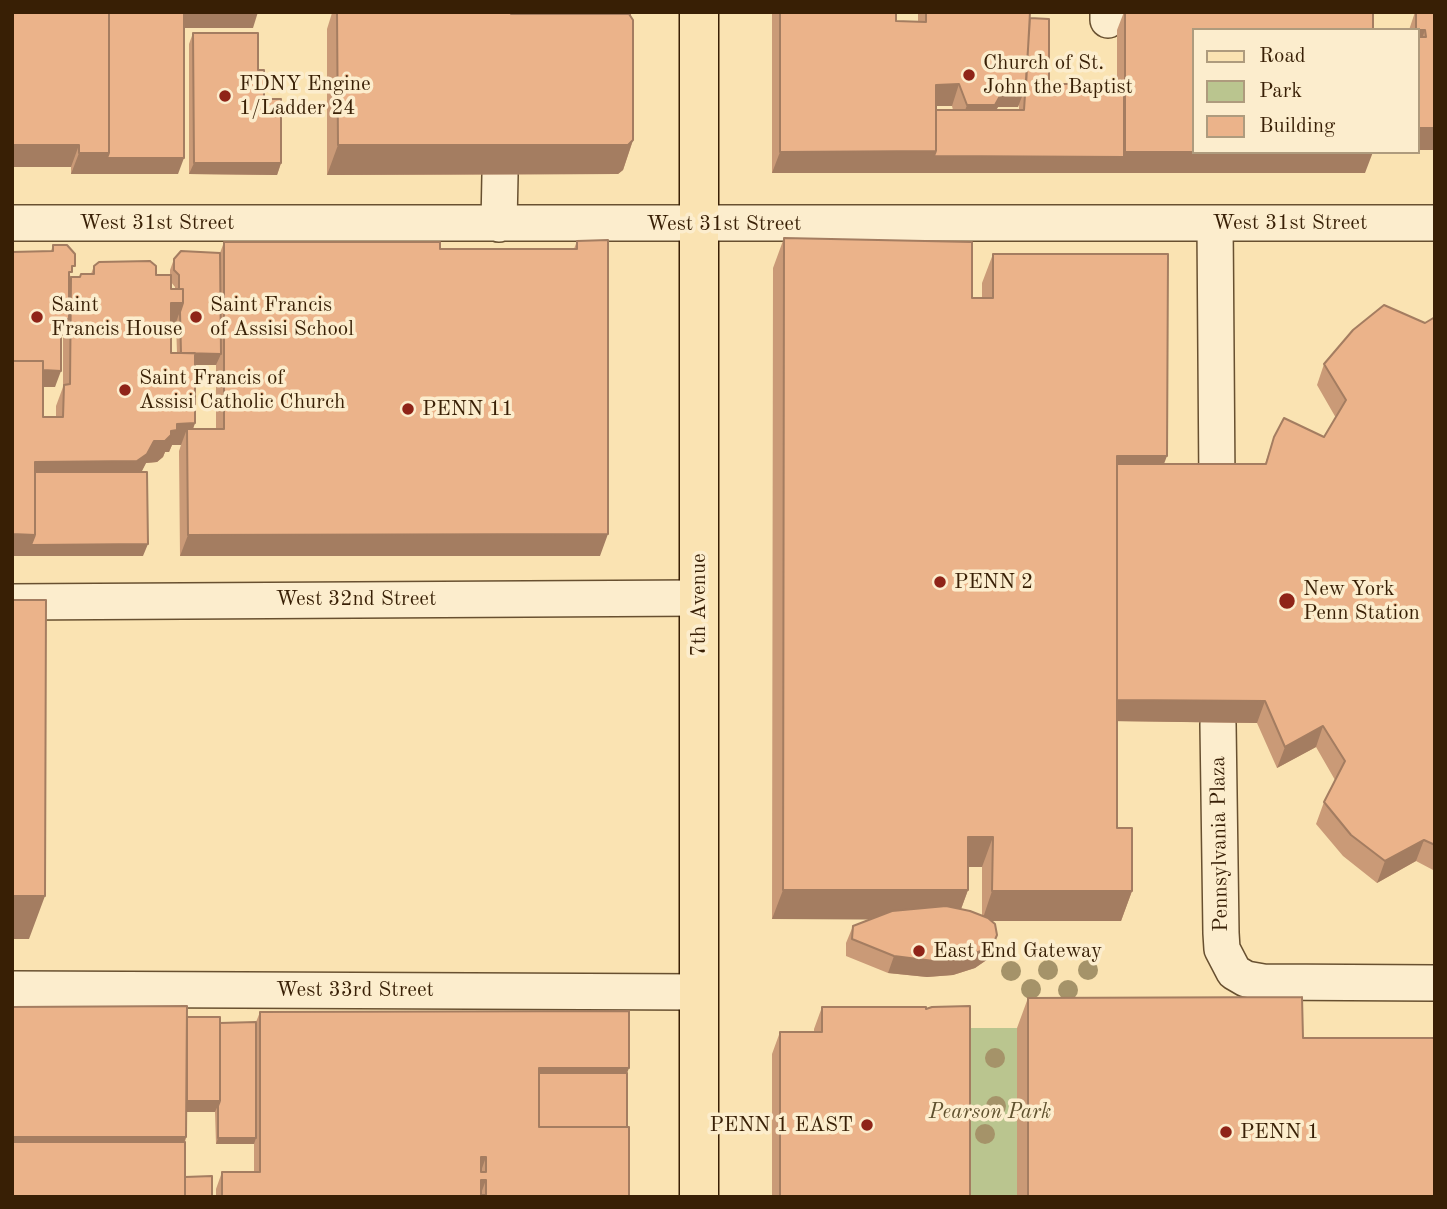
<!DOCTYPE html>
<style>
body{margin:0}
#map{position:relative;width:1447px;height:1209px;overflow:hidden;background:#fae3b2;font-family:"Old Standard TT",serif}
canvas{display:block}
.frame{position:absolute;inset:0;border:14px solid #381f05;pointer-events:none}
.legend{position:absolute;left:1192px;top:28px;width:228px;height:126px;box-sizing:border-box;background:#fcedcd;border:2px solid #ae9b7d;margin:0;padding:9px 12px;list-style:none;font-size:21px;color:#381f05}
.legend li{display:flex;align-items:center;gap:14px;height:35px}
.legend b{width:35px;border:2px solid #ae9b7d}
</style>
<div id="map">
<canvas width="1447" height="1209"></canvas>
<div class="frame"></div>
<ul class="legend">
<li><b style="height:9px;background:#fae3b2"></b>Road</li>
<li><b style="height:19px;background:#bac58f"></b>Park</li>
<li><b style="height:19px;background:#ebb38a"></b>Building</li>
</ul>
</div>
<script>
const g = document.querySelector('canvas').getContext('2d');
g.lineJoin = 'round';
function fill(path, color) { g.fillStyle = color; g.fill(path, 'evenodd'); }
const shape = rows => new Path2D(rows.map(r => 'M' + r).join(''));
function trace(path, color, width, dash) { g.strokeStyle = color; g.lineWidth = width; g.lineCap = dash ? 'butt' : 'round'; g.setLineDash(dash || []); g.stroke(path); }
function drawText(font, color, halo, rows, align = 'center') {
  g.font = font + ' "Old Standard TT",serif'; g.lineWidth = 7; g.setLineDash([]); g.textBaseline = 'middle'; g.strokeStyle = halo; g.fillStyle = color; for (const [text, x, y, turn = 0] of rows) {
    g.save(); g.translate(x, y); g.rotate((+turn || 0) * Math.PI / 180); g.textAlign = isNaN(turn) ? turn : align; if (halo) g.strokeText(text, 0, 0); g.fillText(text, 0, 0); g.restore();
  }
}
fill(shape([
 [962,1028,1017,1028,1017,1197,962,1197]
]), '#bac58f');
const minor = shape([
 [1108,20,1108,12],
 [12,223,1435,223],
 [1215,223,1217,486],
 [499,224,500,175],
 [12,602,699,598],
 [1218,724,1221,933,1222,949,1234,972,1246,979,1263,982,1435,983],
 [12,989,699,992]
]);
const major = shape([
 [699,12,699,1197]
]);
trace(minor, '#685030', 38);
trace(major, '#381f05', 41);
trace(minor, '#fcedcd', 35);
trace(major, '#fae3b2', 38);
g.fillStyle = '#a59369';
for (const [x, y] of [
 [1048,970],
 [1088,970],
 [1011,971],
 [1031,989],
 [1068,990],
 [995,1058],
 [996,1106],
 [985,1134]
]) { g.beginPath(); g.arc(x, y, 10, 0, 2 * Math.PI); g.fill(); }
fill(shape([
 [12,12,253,28,184,28,178,174,71,174,71,167,12,167],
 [291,12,511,12,511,14,514,14,514,12,630,12,633,140,623,170,618,174,327,175,327,29,332,13,291,13],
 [772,12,896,12,896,21,918,22,918,12,1030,12,1030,19,1049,84,1117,84,1117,30,1124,12,1435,12,1435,173,1433,173,1433,150,1417,150,1417,30,1409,30,1415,12,1373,13,1365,173,772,173],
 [1019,104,1019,110,996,110,998,107,1018,107],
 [936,106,952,106,953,110,936,110],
 [193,33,258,70,264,99,281,163,277,175,189,174,189,44],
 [784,238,972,298,982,298,982,283,993,254,1164,464,1265,464,1274,437,1324,437,1336,418,1317,385,1324,364,1425,323,1435,317,1435,871,1416,861,1377,883,1343,856,1316,824,1324,802,1335,780,1316,747,1277,768,1257,723,1117,721,1117,828,1132,891,1121,921,991,921,997,935,988,959,975,968,953,975,927,977,888,973,846,956,846,943,853,926,870,919,772,919,773,268],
 [968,867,982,867,982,916,961,909,968,890],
 [577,241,600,556,180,556,179,451,181,445,172,445,169,452,165,452,163,457,157,462,146,463,141,472,143,556,12,556,51,251,53,245,71,277,79,277,81,274,91,274,94,266,156,275,170,275,170,270,174,259,220,253,224,242,440,249,574,249],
 [171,282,175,287,175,289,171,289],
 [176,323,177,353,171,353,171,325,175,325],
 [63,335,63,387,56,406,56,417,43,417,43,387,55,387,61,336],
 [195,365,216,365,216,429,193,429,195,423],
 [1028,998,1303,1038,1435,1197,1017,1197,1017,1028],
 [822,1007,970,1197,772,1197,772,1054,780,1032,814,1032,814,1029],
 [260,1012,627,1073,627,1127,629,1197,216,1197,216,1189,222,1172,254,1172,254,1144,216,1144,215,1112,186,1112,186,1137,185,1142,12,1197,187,1017,220,1023,256,1022]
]), '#ca9a77');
fill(shape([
 [107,12,258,12,253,28,107,28],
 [291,12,333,12,332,13,291,13],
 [1417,30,1425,30,1418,51],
 [959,84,952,106,928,106,936,85],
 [1006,85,1026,86,1018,107,998,107,987,127,959,127,967,105],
 [1417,128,1435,128,1435,144,1433,150,1417,150],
 [633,140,623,170,618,174,327,175,338,145],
 [12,145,79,145,71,167,12,167],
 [936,151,1124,157,1125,152,1373,152,1365,173,772,173,780,152],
 [79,153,109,153,184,158,178,174,71,174],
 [194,163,281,163,277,175,189,174],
 [171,303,183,303,175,325,163,325],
 [61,319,69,319,63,336,55,336],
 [181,354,221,354,216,365,177,365],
 [41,370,61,371,55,387,35,387],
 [195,423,187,445,187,429,181,445,172,445,169,452,165,452,163,457,157,462,146,463,140,475,31,484,35,462,154,441,171,431,177,424],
 [1117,456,1167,456,1156,485,1114,486],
 [12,534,35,535,148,544,143,556,12,556],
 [608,534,600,556,180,556,188,535],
 [1114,700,1265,701,1257,723,1106,721],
 [1323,726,1316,747,1277,768,1285,747],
 [968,837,993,837,982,867,957,867],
 [1424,840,1416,861,1377,883,1385,861],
 [783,890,968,890,957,920,772,919],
 [992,891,1132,891,1121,921,982,921],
 [12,896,45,896,29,939,12,939],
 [997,935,988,959,975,968,953,975,927,977,888,973,894,956],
 [539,1068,629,1068,623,1084,537,1084],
 [183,1101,220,1101,215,1112,179,1112],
 [12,1137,186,1137,179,1159,12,1159],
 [218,1138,256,1138,254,1144,216,1144],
 [481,1157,486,1157,480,1174],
 [481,1180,486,1180,480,1196]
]), '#a47d61');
const building = shape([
 [12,12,109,12,109,153,79,153,79,145,12,145,12,12],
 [109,12,184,12,184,158,107,158,109,153,109,12],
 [337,12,511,12,511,14,629,14,633,20,633,140,628,145,338,145,337,12],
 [521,12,630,12,630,15,629,14,521,14,521,12],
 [780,12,896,12,896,21,926,22,926,12,1030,12,1026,86,1006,85,995,105,967,105,959,84,936,85,936,151,780,152,780,12],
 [1125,12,1373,12,1373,30,1193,30,1193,152,1125,152,1125,12],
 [1416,12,1435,12,1435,128,1417,128,1417,37,1426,37,1425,30,1416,30,1416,12],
 [1030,18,1049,19,1049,84,1124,84,1124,157,934,156,936,151,936,110,1024,110,1030,18],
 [193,33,258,33,258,70,264,70,264,99,281,99,281,163,194,163,193,33],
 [784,238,972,242,972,298,993,298,993,254,1168,254,1167,456,1117,456,1117,828,1132,828,1132,891,992,891,993,837,968,837,968,890,783,890,784,238],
 [608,240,608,534,188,535,187,429,224,429,224,242,440,242,440,249,577,249,577,241,608,240],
 [53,245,67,245,75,254,75,266,72,266,72,272,69,272,69,319,61,319,61,371,43,370,43,361,12,361,12,252,53,251,53,245],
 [181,251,220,253,221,354,181,353,180,312,183,303,183,289,179,289,179,275,174,270,174,259,181,251],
 [150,261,156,266,156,275,171,275,171,289,183,289,183,303,171,303,171,353,195,353,195,423,177,424,177,430,171,431,171,435,165,441,154,441,147,454,137,461,35,462,35,535,12,534,12,361,43,361,43,417,63,417,64,385,70,384,71,277,80,277,81,274,94,274,94,266,99,262,150,261],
 [1384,305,1425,323,1435,317,1435,845,1424,840,1385,861,1351,835,1324,802,1345,761,1323,726,1285,747,1265,701,1117,700,1117,464,1266,464,1274,437,1284,418,1324,437,1346,400,1324,364,1353,330,1384,305],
 [35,472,147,472,148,544,31,545,35,535,35,472],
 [12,600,46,600,45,896,12,896,12,600],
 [946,906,970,911,988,918,995,924,997,935,994,942,981,951,959,958,934,961,894,956,852,939,853,926,892,911,946,906],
 [1302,997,1303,1038,1435,1038,1435,1197,1028,1197,1028,998,1302,997],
 [187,1006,186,1137,12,1137,12,1007,187,1006],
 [970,1006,970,1197,780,1197,780,1032,822,1032,822,1007,926,1007,926,1009,932,1007,970,1006],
 [629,1011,629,1068,539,1068,539,1127,629,1127,629,1197,222,1197,222,1172,260,1172,260,1012,629,1011],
 [481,1157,486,1157,486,1172,481,1172,481,1157],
 [481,1180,486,1180,486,1195,481,1195,481,1180],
 [187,1017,220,1017,220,1101,187,1101,187,1017],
 [256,1022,256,1138,218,1138,218,1106,220,1101,220,1023,256,1022],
 [539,1073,627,1073,627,1127,539,1127,539,1073],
 [12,1142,185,1142,185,1197,12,1197,12,1142],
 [212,1176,212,1197,185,1197,185,1177,212,1176]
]);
fill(building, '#ebb38a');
trace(building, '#a47d61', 2);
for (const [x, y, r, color] of [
 [969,75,7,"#8f2418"],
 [225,96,7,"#8f2418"],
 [37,317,7,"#8f2418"],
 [196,317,7,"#8f2418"],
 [125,390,7,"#8f2418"],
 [408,409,7,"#8f2418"],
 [940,582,7,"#8f2418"],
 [1287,601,9,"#8f2418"],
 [919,951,7,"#8f2418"],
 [867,1125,7,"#8f2418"],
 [1226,1132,7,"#8f2418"]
]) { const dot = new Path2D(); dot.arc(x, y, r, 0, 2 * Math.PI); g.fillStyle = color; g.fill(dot); trace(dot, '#fcedcd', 2.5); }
drawText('21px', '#381f05', '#fcedcd', [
 ["Church of St.",983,63],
 ["John the Baptist",983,87],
 ["FDNY Engine",239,84],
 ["1/Ladder 24",239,108],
 ["Saint",51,305],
 ["Francis House",51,329],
 ["Saint Francis",210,305],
 ["of Assisi School",210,329],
 ["Saint Francis of",139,378],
 ["Assisi Catholic Church",139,402],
 ["PENN 11",422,409],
 ["PENN 2",954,582],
 ["New York",1303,589],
 ["Penn Station",1303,613],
 ["East End Gateway",933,951],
 ["PENN 1 EAST",853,1125,"right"],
 ["PENN 1",1240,1132]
], 'left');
drawText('21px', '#381f05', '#fcedcd', [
 ["West 31st Street",157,223],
 ["West 31st Street",1290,223],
 ["West 31st Street",724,224],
 ["West 32nd Street",356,599],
 ["7th Avenue",699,605,-90],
 ["Pennsylvania Plaza",1220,844,-91],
 ["West 33rd Street",355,990]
]);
drawText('italic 21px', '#5f512e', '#fcedcd', [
 ["Pearson Park",990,1112]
]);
</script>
